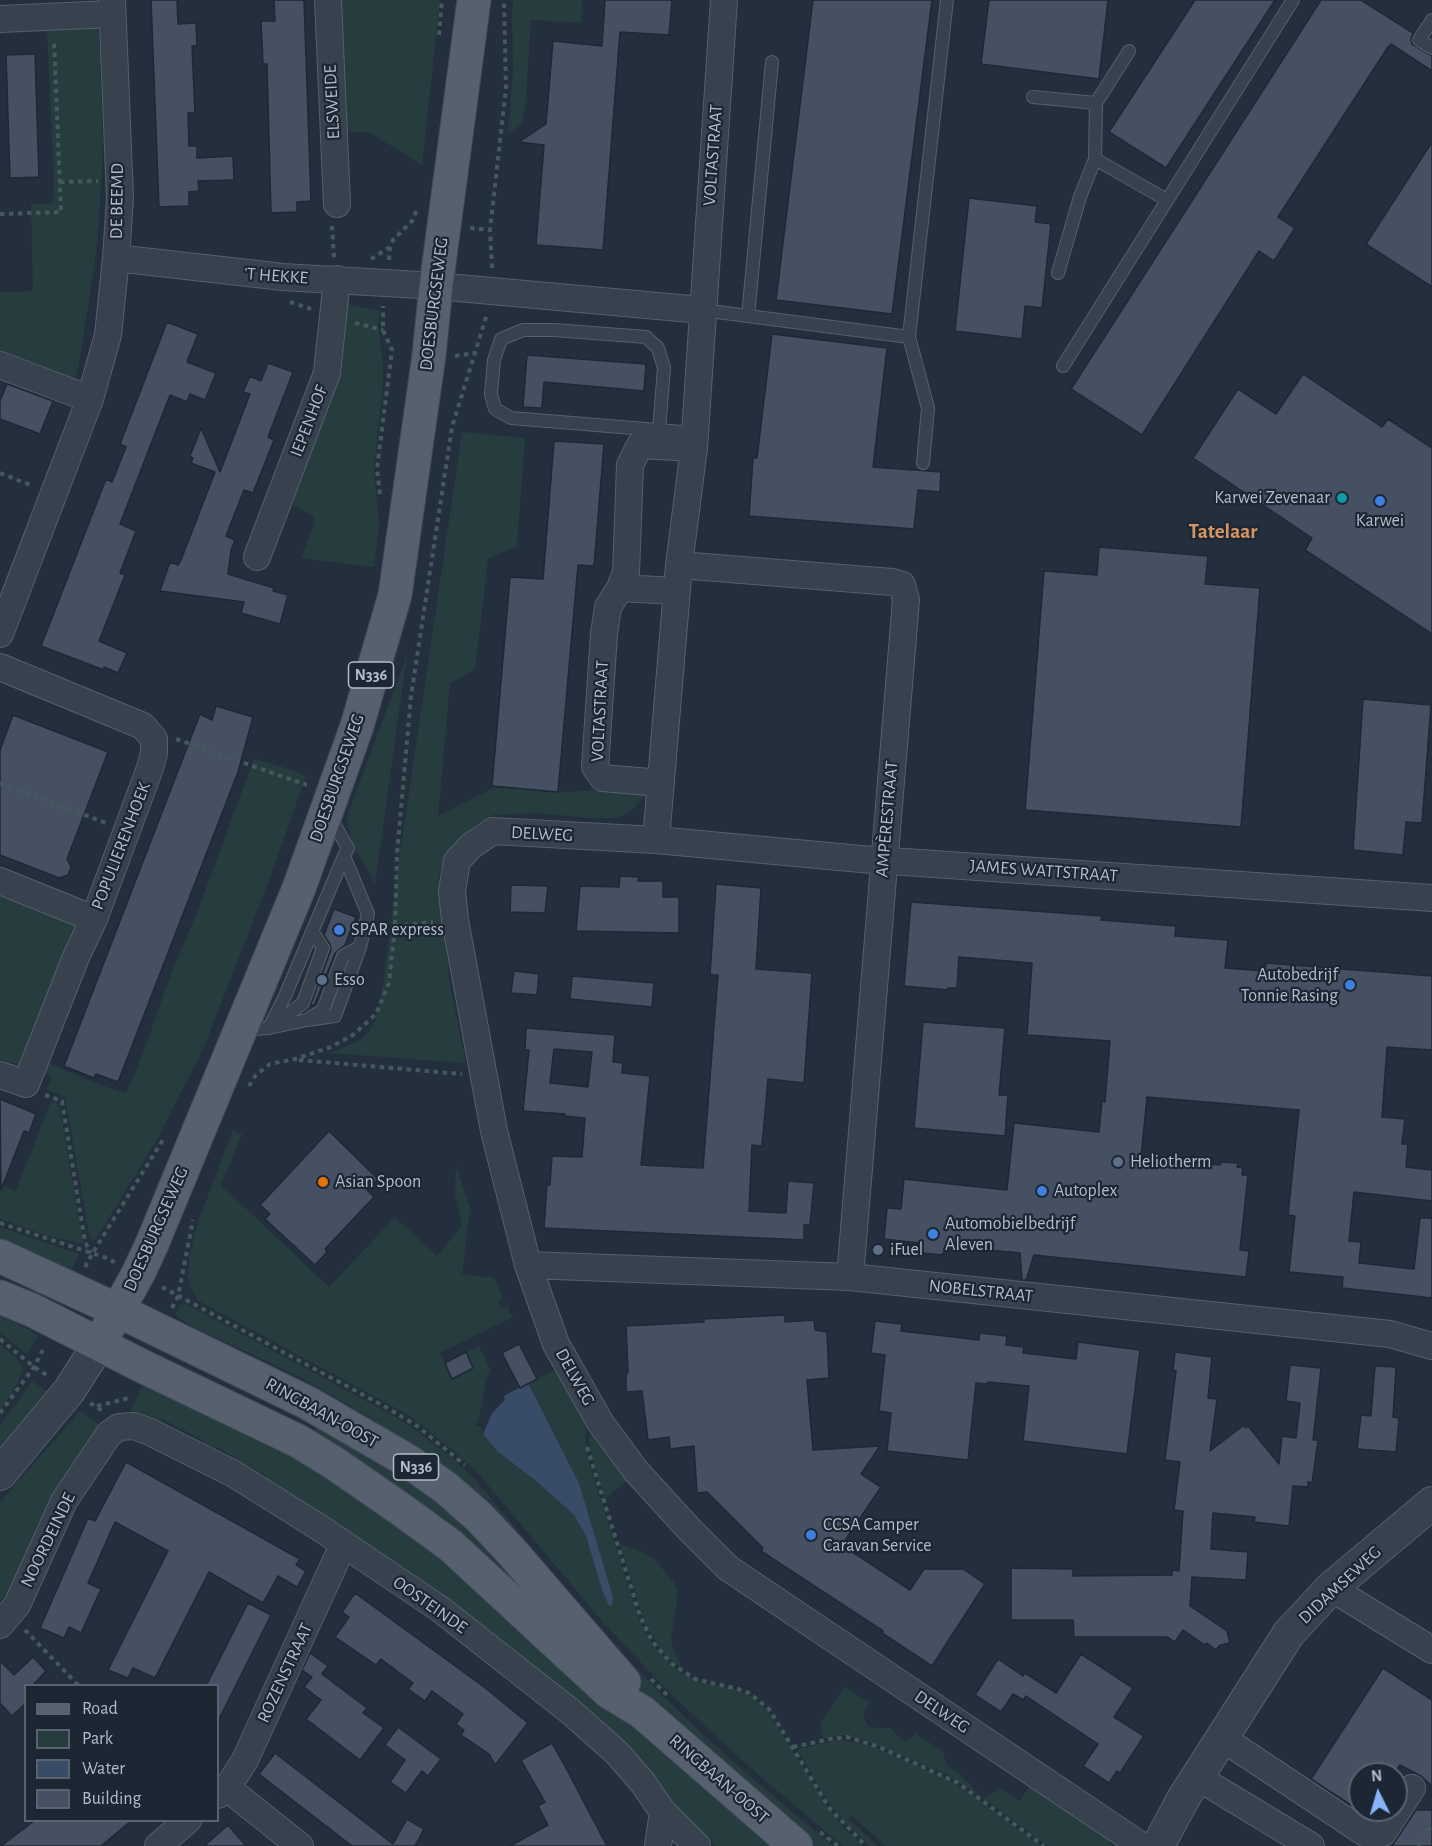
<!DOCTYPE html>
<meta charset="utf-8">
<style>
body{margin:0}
#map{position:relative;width:1432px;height:1846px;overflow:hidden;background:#242f3e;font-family:"Alegreya Sans",sans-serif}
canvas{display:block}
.legend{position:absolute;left:24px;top:1684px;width:195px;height:138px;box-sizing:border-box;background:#1d2633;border:2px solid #59626f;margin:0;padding:8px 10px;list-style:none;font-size:18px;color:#b4bcc9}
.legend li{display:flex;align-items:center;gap:12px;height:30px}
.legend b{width:30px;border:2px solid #59626f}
.north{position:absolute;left:1348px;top:1762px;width:60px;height:60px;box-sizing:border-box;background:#1d2633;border:2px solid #59626f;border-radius:50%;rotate:355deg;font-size:16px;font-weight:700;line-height:24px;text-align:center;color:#b4bcc9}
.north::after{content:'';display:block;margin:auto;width:21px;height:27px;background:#8ab4f8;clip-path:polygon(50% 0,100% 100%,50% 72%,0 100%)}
</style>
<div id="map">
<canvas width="1432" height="1846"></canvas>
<ul class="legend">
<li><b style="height:8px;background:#56606e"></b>Road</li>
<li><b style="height:16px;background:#263c3f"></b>Park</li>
<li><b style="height:16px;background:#394c67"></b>Water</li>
<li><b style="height:16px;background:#455162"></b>Building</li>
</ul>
<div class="north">N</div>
</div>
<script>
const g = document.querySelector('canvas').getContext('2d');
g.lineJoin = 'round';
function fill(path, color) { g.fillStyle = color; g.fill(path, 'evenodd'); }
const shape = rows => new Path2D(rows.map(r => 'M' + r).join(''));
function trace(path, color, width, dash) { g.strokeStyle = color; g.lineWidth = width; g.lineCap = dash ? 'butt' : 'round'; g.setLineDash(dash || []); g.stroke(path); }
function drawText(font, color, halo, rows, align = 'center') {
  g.font = font + ' "Alegreya Sans",sans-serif'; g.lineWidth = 4.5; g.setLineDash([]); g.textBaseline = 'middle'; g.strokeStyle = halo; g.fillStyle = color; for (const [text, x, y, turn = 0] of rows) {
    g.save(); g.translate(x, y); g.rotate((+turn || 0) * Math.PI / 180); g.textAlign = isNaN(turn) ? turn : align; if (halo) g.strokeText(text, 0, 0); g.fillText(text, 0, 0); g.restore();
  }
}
fill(shape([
 [335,0,440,0,422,165,369,132,342,132],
 [513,0,582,0,581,23,531,20,525,110,521,125,508,134,513,70,512,16],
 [96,26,99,36,103,144,102,173,97,247,80,359,75,383,0,359,0,292,33,291,31,204,53,203,54,179,47,28],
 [347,304,380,311,378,324,383,366,383,383,374,468,379,525,374,567,301,558,315,522,312,515,286,502],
 [462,432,525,438,517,546,488,559,475,670,450,683,438,816,495,787,559,792,607,790,625,793,646,790,646,794,634,808,618,818,591,818,536,813,493,815,475,825,449,850,439,873,450,985,466,1063,329,1053,359,1041,369,1032,376,1018,383,985,400,853],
 [407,655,375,884,353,844,346,819],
 [254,759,283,767,306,776,270,878,204,1047,158,1138,96,1239,93,1241,90,1239,65,1097,47,1089,52,1076,41,1071,45,1062,106,1087,126,1093,144,1051,167,984,198,910],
 [0,890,73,918,75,926,19,1066,0,1059],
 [51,1101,59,1104,83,1244,51,1237,0,1219,0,1185,16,1191],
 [233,1130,242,1134,221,1185,329,1287,395,1217,437,1256,462,1226,455,1196,456,1166,470,1208,462,1274,494,1278,503,1298,499,1299,500,1308,506,1307,505,1302,513,1317,440,1353,452,1378,473,1368,466,1352,479,1346,491,1371,486,1379,482,1405,476,1425,481,1427,483,1434,497,1451,536,1481,574,1515,586,1536,603,1593,613,1606,613,1597,579,1483,528,1383,555,1370,588,1426,585,1438,589,1463,634,1604,640,1622,649,1639,659,1653,671,1665,685,1675,708,1684,738,1690,753,1698,768,1711,828,1808,842,1826,863,1846,843,1846,755,1772,674,1697,607,1627,477,1472,456,1453,410,1416,197,1300,190,1286,188,1277,190,1253,198,1222],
 [0,1227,79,1254,70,1273,0,1242],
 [181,1304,188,1305,396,1417,418,1432,453,1459,473,1477,601,1631,655,1688,698,1730,752,1778,833,1846,813,1846,756,1798,674,1724,393,1434,369,1417,302,1378,190,1325,175,1315],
 [0,1316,30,1330,38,1336,27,1354,0,1333],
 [0,1344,20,1362,23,1368,18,1383,0,1410],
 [32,1381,48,1392,36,1409,0,1454,0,1426],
 [144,1381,207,1408,379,1506,777,1846,715,1846,650,1779,268,1485,266,1476,218,1448,206,1450,203,1440,164,1420,151,1422,129,1415],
 [80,1411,99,1425,101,1436,81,1453,53,1493,32,1536,12,1587,0,1602,0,1502],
 [316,1427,438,1497,621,1686,311,1435],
 [591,1431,628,1480,605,1499,590,1449,589,1438],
 [620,1544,644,1553,655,1560,675,1584,677,1589,677,1601,671,1637,672,1645,682,1669,663,1652,644,1622],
 [845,1687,870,1703,865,1709,863,1716,868,1726,874,1728,890,1728,905,1742,916,1734,944,1752,945,1761,948,1766,965,1779,980,1796,946,1774,863,1739,840,1735,823,1738,820,1723],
 [838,1740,866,1744,943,1777,967,1791,1041,1846,886,1846,851,1815,848,1819,878,1846,870,1846,850,1827,829,1803,798,1751,799,1749],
 [1031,1784,1113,1838,1109,1843,1112,1846,1048,1846,983,1798,1001,1789,1020,1801]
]), '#263c3f');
fill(shape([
 [528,1383,579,1483,613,1597,612,1606,609,1605,603,1593,586,1536,574,1515,536,1481,497,1451,483,1434,492,1413,505,1400,504,1396]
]), '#394c67');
const building = shape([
 [151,0,177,0,178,24,196,23,197,46,192,46,195,113,188,113,189,146,197,146,197,158,233,156,234,180,198,181,199,191,189,192,189,206,159,207,151,0],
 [274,0,304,0,311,201,297,202,297,212,271,213,267,64,263,64,261,21,275,21,274,0],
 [605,0,672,0,669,35,620,32,603,250,536,245,544,145,519,142,546,124,553,41,602,46,605,0],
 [813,0,932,0,892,314,776,300,813,0],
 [989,0,1108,0,1099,79,981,64,989,0],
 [1195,0,1275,0,1166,168,1109,132,1195,0],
 [1321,0,1361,0,1413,33,1411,39,1412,44,1432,56,1432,71,1391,44,1388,47,1278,217,1295,228,1274,261,1259,251,1142,435,1071,389,1321,0],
 [35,54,39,177,10,178,6,55,35,54],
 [1432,142,1432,287,1366,244,1432,142],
 [969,198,1037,206,1035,222,1051,224,1042,308,1025,306,1022,339,955,331,969,198],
 [167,322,198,334,187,362,216,373,205,400,190,394,187,402,170,395,120,524,136,531,120,573,125,575,99,641,127,653,118,673,104,667,104,670,41,646,106,479,112,482,126,447,120,444,167,322],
 [772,334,887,348,873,467,941,472,940,492,918,490,914,529,749,516,753,458,757,458,772,334],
 [527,355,646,364,644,391,544,382,542,408,523,407,527,355],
 [268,363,293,372,268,437,274,440,253,493,244,490,226,536,235,540,231,550,228,574,274,588,273,591,288,595,280,624,241,613,244,602,160,591,170,562,178,565,181,560,215,472,191,463,193,458,190,456,201,428,220,472,250,394,243,392,250,376,261,381,268,363],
 [1303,374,1382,427,1388,419,1432,448,1432,634,1305,550,1312,538,1193,458,1238,389,1276,414,1303,374],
 [7,384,53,401,40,434,0,419,0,401,7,384],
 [554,441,604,444,594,566,578,565,558,792,492,786,510,577,543,579,554,441],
 [1099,547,1208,556,1205,584,1260,588,1241,827,1025,810,1044,571,1097,575,1099,547],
 [1363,699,1431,705,1422,823,1406,822,1403,855,1353,850,1363,699],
 [216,706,253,717,238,772,118,1082,96,1074,94,1078,64,1066,200,714,212,720,216,706],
 [13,715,108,752,67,859,71,867,68,875,59,878,0,855,0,750,13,715],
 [620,876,639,877,638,881,663,881,663,897,679,897,679,933,576,931,580,886,619,887,620,876],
 [716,884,761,888,756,969,812,973,804,1083,768,1079,762,1146,752,1145,749,1211,786,1213,788,1181,814,1183,810,1225,804,1225,804,1240,544,1228,547,1184,550,1185,552,1156,582,1157,585,1118,565,1116,565,1114,523,1111,529,1050,525,1050,526,1028,615,1035,613,1062,623,1063,622,1073,650,1076,641,1165,703,1168,718,975,710,975,716,884],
 [554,1049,592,1052,588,1087,550,1083,554,1049],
 [511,885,548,886,545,913,510,912,511,885],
 [911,902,1102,916,1101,920,1176,926,1175,936,1228,940,1225,968,1265,971,1266,963,1432,976,1432,1050,1387,1047,1382,1117,1405,1119,1402,1144,1408,1144,1406,1167,1432,1170,1432,1201,1354,1192,1349,1241,1361,1242,1359,1263,1414,1269,1420,1218,1432,1218,1432,1298,1342,1288,1343,1277,1289,1272,1295,1216,1288,1215,1299,1110,1147,1097,1141,1157,1220,1165,1221,1162,1238,1163,1237,1167,1243,1168,1242,1175,1248,1175,1240,1250,1249,1251,1246,1277,1034,1255,1026,1280,1022,1280,1020,1253,948,1246,942,1255,922,1253,919,1243,884,1239,887,1208,901,1209,904,1179,1007,1190,1014,1123,1099,1132,1102,1101,1105,1102,1110,1041,1027,1035,1032,963,959,957,957,988,948,988,948,990,904,986,911,902],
 [334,909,356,917,345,945,335,953,314,1006,311,1004,331,950,330,944,324,935,334,909],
 [514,971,539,974,537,995,511,993,514,971],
 [572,976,654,983,652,1007,570,999,572,976],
 [923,1022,1005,1028,999,1095,1008,1095,1005,1136,914,1128,923,1022],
 [0,1099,36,1114,29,1133,24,1131,1,1190,0,1099],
 [329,1131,378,1179,367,1190,374,1197,325,1249,327,1252,315,1265,265,1219,270,1214,260,1205,329,1131],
 [785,1315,785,1322,814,1320,815,1330,827,1332,829,1378,807,1380,813,1450,880,1446,861,1474,881,1487,842,1545,910,1590,924,1569,963,1569,985,1584,932,1666,882,1633,883,1631,761,1551,763,1548,707,1492,697,1493,694,1446,670,1449,669,1437,648,1440,642,1391,626,1392,626,1373,628,1373,626,1326,704,1322,704,1319,785,1315],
 [875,1321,902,1324,901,1331,979,1340,980,1333,1007,1336,1006,1345,1024,1347,1023,1353,1076,1359,1078,1342,1140,1350,1127,1454,1023,1441,1029,1386,988,1382,988,1384,976,1383,968,1460,887,1451,891,1413,879,1411,885,1355,871,1353,875,1321],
 [519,1344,537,1379,520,1388,502,1353,519,1344],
 [466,1352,473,1368,452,1379,445,1363,466,1352],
 [1175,1352,1212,1357,1208,1398,1217,1399,1210,1451,1244,1425,1246,1428,1248,1426,1279,1464,1282,1436,1296,1438,1300,1403,1286,1401,1290,1365,1321,1368,1313,1440,1318,1440,1312,1483,1308,1482,1308,1487,1293,1486,1289,1526,1254,1522,1255,1517,1213,1513,1211,1549,1248,1552,1246,1580,1192,1577,1190,1606,1227,1631,1230,1643,1220,1645,1216,1650,1207,1643,1205,1645,1183,1630,1175,1642,1167,1637,1074,1637,1073,1620,1011,1620,1011,1568,1073,1569,1073,1576,1172,1575,1172,1570,1179,1571,1183,1511,1174,1510,1180,1462,1165,1460,1176,1371,1173,1370,1175,1352],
 [1375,1366,1396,1367,1393,1417,1399,1418,1396,1452,1357,1449,1361,1415,1371,1416,1375,1366],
 [126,1462,300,1559,296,1565,306,1571,297,1587,278,1576,263,1603,209,1572,155,1678,133,1668,128,1678,108,1670,168,1551,115,1522,88,1583,101,1589,81,1633,69,1627,64,1638,40,1628,88,1518,95,1521,126,1462],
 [355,1593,484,1687,528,1723,495,1765,489,1754,461,1735,464,1730,456,1724,463,1714,432,1691,425,1701,408,1689,413,1683,381,1659,376,1665,335,1637,349,1617,342,1612,355,1593],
 [248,1603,271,1615,218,1721,218,1686,206,1686,248,1603],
 [310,1653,328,1666,322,1674,367,1708,363,1713,384,1728,360,1760,306,1719,321,1700,304,1687,312,1677,302,1670,310,1653],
 [1081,1654,1133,1688,1114,1717,1144,1736,1120,1773,1117,1771,1109,1783,1083,1766,1098,1744,1026,1696,1023,1700,1013,1694,1001,1712,975,1695,998,1659,1023,1676,1025,1673,1056,1693,1081,1654],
 [33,1657,46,1671,32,1686,26,1686,26,1703,12,1716,0,1703,0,1661,14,1675,33,1657],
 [1383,1668,1432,1700,1432,1786,1421,1776,1400,1765,1394,1774,1360,1774,1360,1811,1311,1779,1383,1668],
 [398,1727,441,1759,428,1776,422,1771,406,1793,390,1782,405,1760,385,1745,398,1727],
 [552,1743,567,1770,607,1846,510,1846,548,1825,538,1806,545,1802,521,1760,552,1743],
 [275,1753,393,1844,407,1819,424,1829,415,1846,352,1846,259,1774,275,1753],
 [1416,1810,1432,1810,1432,1846,1392,1846,1416,1810],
 [34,1821,131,1821,101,1846,1,1846,34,1821],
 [228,1825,246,1846,204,1846,228,1825]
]);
fill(building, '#455162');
trace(building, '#1f2835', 1.5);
const service = shape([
 [1432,20,1419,40,1432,48],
 [1033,97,1096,103,1095,159,1167,200],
 [1096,103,1129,51],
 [1058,273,1080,197,1095,159],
 [702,310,909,337],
 [748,316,772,62],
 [1063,366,1293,0],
 [659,430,664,368,658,348,646,337,554,330,523,330,501,339,494,360,491,394,495,409,511,418,694,433],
 [923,463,928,408,909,337,947,0],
 [310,1018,323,1010,343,956,360,947],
 [273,1026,303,1003,323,948,312,931],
 [269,1028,307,1020,335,1016,360,947,368,914,344,856],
 [243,1030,269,1028,285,996,344,856,348,848,330,817]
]);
const minor = shape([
 [328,0,337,204],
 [0,19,112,14],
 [116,258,283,277,436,286,702,310],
 [0,365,90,399],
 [257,557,327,373,337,279],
 [679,565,892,582,902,585,906,600,850,1277],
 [620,588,676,591],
 [0,634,90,399,108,335,116,258,120,198,112,0],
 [0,667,143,726,154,739,154,753,150,768,94,919,76,957,26,1084,0,1075],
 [661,783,603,778,595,767,604,634,608,607,620,588,626,572,630,465,640,445,694,448],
 [656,840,679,565,694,448,724,0],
 [0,881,94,919],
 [528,1265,850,1277,1390,1334,1432,1346],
 [1331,1588,1432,1650],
 [0,1625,17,1605,64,1501,109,1434,119,1427,134,1426,150,1432,234,1474,320,1528,440,1609,571,1712,617,1753,643,1783,663,1812,697,1846],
 [1222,1738,1368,1835,1383,1833,1412,1788],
 [1197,1777,1311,1846],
 [227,1788,300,1846],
 [218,1795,227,1788,245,1760,343,1545],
 [158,1846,188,1820],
 [658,1846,663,1812],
 [1142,1846,728,1568,689,1529,636,1471,600,1422,556,1344,528,1265,494,1131,455,920,452,891,457,861,471,846,493,831,656,840,861,859,1432,898]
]);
const tertiary = shape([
 [0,1474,69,1391,99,1344],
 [1158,1846,1183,1799,1289,1633,1331,1588,1432,1503]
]);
const primary = shape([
 [0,1256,119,1311,308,1403,408,1461,446,1488,479,1517,511,1551,624,1682],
 [0,1297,32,1310,144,1367,298,1441,334,1463,399,1508,450,1545,609,1692,642,1712,796,1846],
 [99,1344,138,1274,152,1244,299,888,357,726,395,595,429,355,436,286,474,0]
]);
trace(service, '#565f6c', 14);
trace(minor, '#565f6c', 28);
trace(tertiary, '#565f6c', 34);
trace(primary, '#414a57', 35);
trace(shape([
 [439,35,442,0],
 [60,182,98,181],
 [0,214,61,212,54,40],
 [332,226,334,258],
 [470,228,490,230],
 [371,259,390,247],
 [389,260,390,246,393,240,413,220,417,209],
 [492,268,490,230,506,88,504,0],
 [290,302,311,309],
 [355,323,383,330],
 [455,356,475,353],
 [0,473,33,486],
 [380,494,377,469,392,350,383,330,383,306],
 [176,739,307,785],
 [0,783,106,823],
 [395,926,433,922],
 [299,1060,462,1074],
 [249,1086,256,1075,270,1064,295,1059,331,1047,353,1035,376,1014,389,983,395,926,397,854,411,696,452,427,487,314],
 [45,1095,62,1101,85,1242,91,1253],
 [0,1223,107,1258,116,1263],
 [85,1267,92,1254,164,1138],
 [162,1287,384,1406,417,1426,465,1465],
 [172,1308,178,1296,193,1220],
 [0,1339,34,1367,48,1376],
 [90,1403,104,1412],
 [97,1406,129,1398],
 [0,1413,34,1367,45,1346],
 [587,1447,640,1616,652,1641,671,1663,695,1679,738,1689,749,1693,769,1709,830,1809,866,1846],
 [25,1630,79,1686],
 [651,1679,667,1695],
 [793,1747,830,1739,847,1737,879,1747,958,1783,1044,1846],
 [820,1832,838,1846],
 [1418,1846,1432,1825]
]), '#44595c', 4, [4.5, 4.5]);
trace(service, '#38414e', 12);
trace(minor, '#38414e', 26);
trace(tertiary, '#38414e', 32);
trace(primary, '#56606e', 33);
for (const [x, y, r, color] of [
 [1342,498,6,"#0f9aa8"],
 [1380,501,6,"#3f7fe0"],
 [339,930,6,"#3f7fe0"],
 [322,980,6,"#5c6f8a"],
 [1350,985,6,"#3f7fe0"],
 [1118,1162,6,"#5c6f8a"],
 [323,1182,6,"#e8710a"],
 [1042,1191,6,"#3f7fe0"],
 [933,1234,6,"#3f7fe0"],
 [878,1250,6,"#5c6f8a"],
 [811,1535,6,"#3f7fe0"]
]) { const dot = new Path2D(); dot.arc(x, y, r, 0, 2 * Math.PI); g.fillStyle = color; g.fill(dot); trace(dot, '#1d2633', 2); }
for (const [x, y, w] of [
 [371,675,45],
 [416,1467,45]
]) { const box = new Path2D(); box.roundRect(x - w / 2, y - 13, w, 26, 4.5); g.fillStyle = '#1d2633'; g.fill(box); trace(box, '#b4bcc9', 1.5); }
drawText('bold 16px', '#b4bcc9', null, [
 ["N336",371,675],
 ["N336",416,1467]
]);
drawText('18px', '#b4bcc9', '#1d2633', [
 ["ELSWEIDE",332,102,-93],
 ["VOLTASTRAAT",713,155,-86],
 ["DE BEEMD",117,201,-89],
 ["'T HEKKE",276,276,4],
 ["DOESBURGSEWEG",434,304,-83],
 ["IEPENHOF",309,421,-69],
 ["VOLTASTRAAT",600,711,-87],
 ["DOESBURGSEWEG",337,778,-71],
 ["AMPÈRESTRAAT",887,819,-85],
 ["DELWEG",542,834,3],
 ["POPULIERENHOEK",121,846,-69],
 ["JAMES WATTSTRAAT",1044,871,4],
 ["DOESBURGSEWEG",156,1229,-66],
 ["NOBELSTRAAT",981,1291,6],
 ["DELWEG",575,1377,61],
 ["RINGBAAN-OOST",322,1413,29],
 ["NOORDEINDE",48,1540,-64],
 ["DIDAMSEWEG",1340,1585,-43],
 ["OOSTEINDE",430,1605,35],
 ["ROZENSTRAAT",285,1673,-65],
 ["DELWEG",942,1712,34],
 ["RINGBAAN-OOST",719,1779,41]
]);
drawText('18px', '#b4bcc9', '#1d2633', [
 ["Karwei Zevenaar",1330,498,"right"],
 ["Karwei",1380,521,"center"],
 ["SPAR express",351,930],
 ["Autobedrijf",1338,975,"right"],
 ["Tonnie Rasing",1338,996,"right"],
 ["Esso",334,980],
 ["Heliotherm",1130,1162],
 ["Asian Spoon",335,1182],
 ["Autoplex",1054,1191],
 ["Automobielbedrijf",945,1224],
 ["Aleven",945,1245],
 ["iFuel",890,1250],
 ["CCSA Camper",823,1525],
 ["Caravan Service",823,1546]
], 'left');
drawText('bold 21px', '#d59563', '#1d2633', [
 ["Tatelaar",1223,532]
]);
</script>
